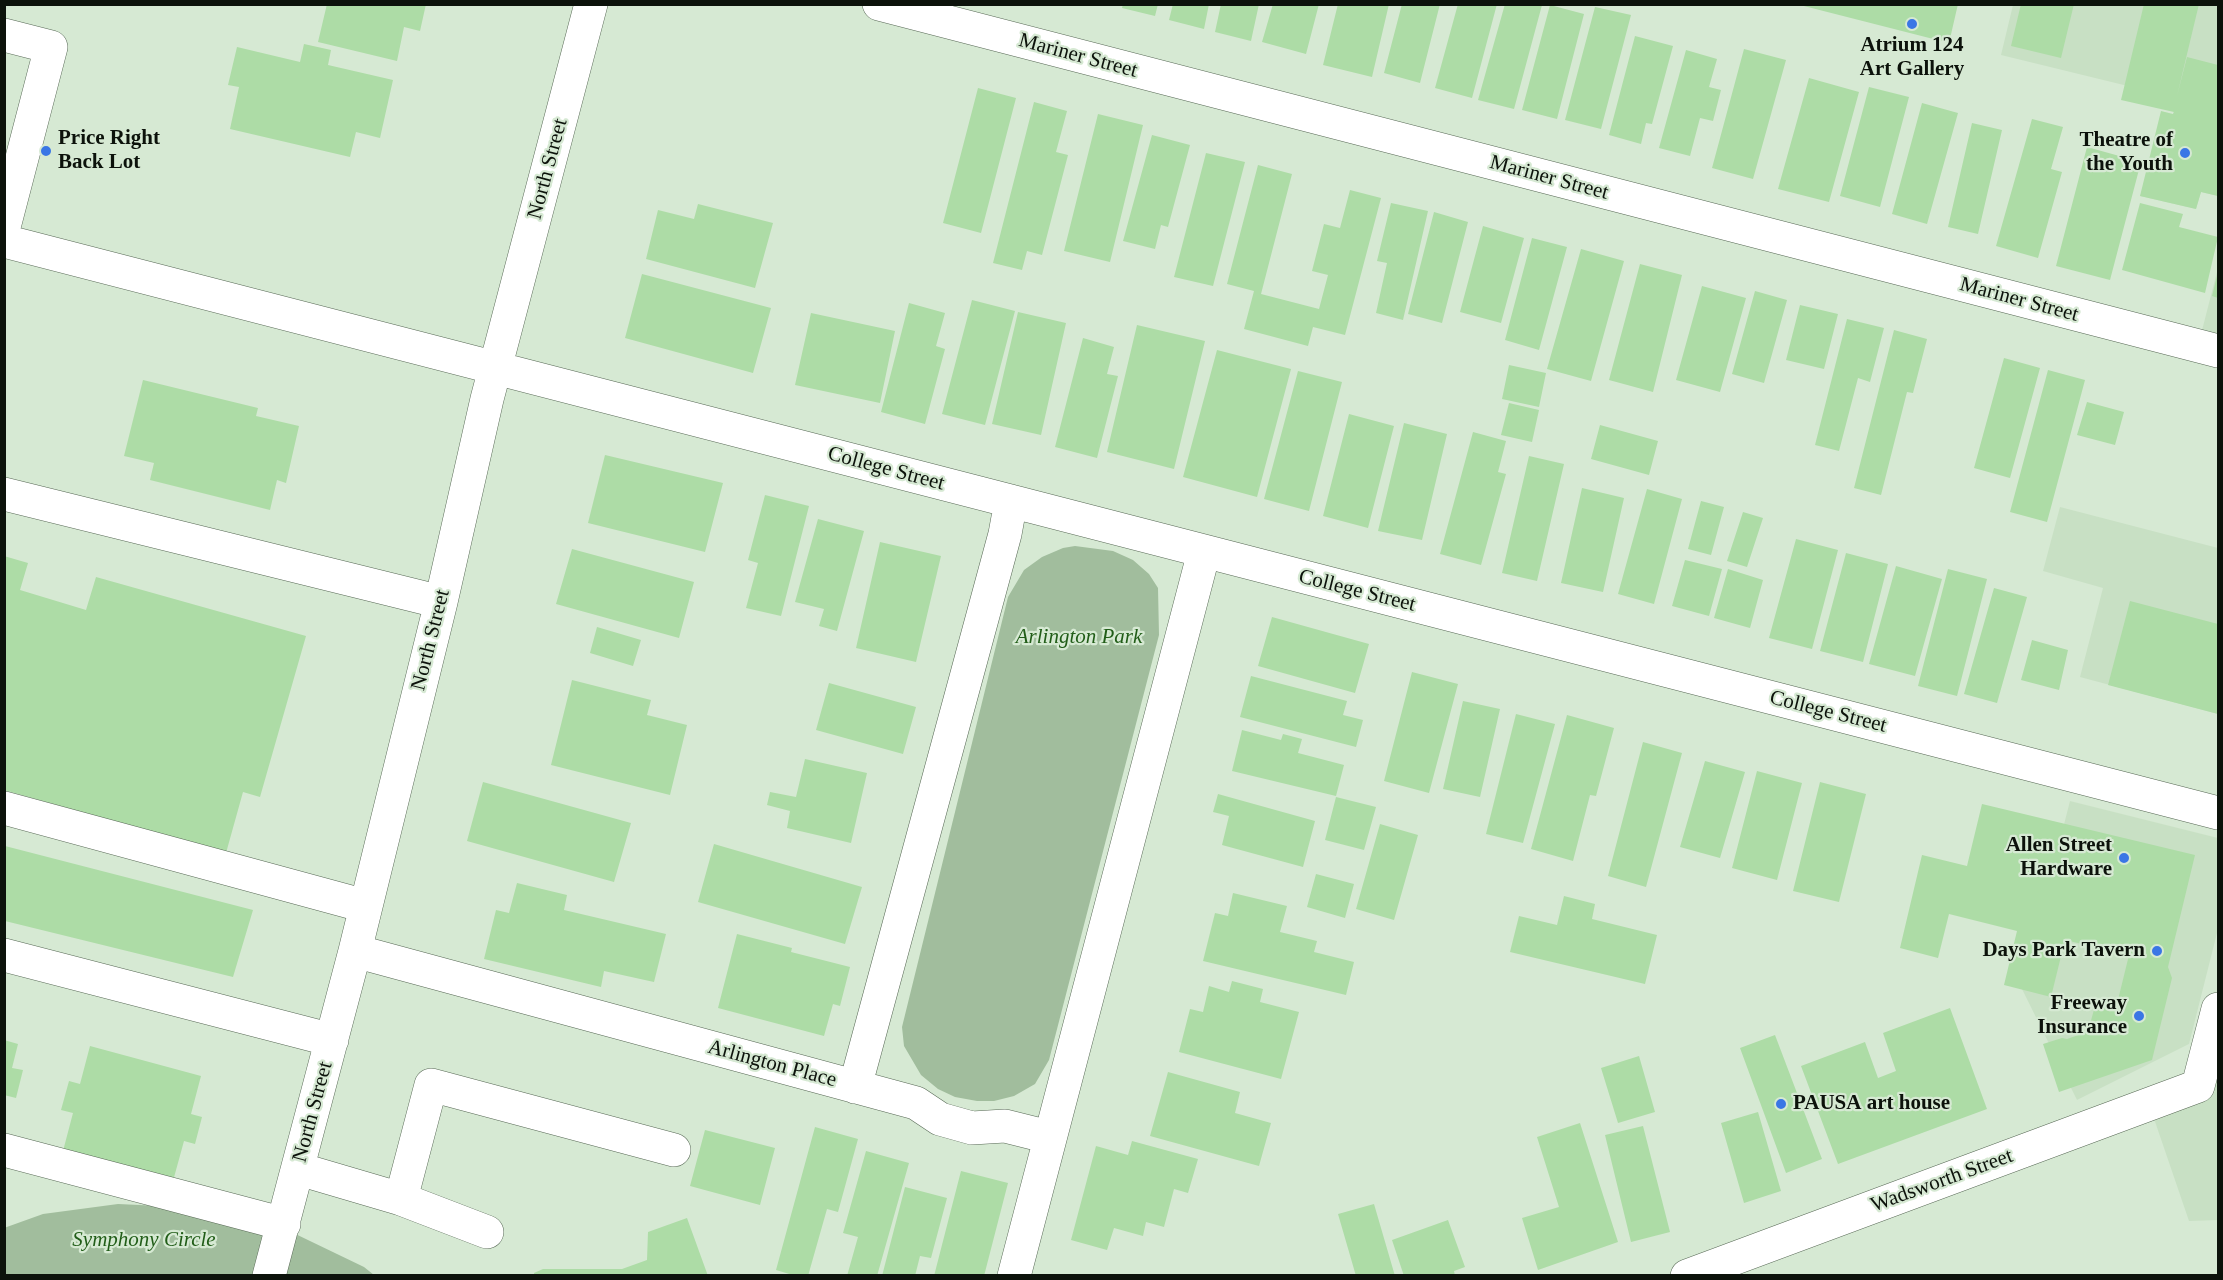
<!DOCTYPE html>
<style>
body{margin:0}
#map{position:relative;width:2223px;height:1280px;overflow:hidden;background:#d6e9d3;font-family:"Times New Roman",serif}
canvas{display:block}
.frame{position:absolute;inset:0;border:6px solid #0c120b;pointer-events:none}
</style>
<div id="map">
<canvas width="2223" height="1280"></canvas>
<div class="frame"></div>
</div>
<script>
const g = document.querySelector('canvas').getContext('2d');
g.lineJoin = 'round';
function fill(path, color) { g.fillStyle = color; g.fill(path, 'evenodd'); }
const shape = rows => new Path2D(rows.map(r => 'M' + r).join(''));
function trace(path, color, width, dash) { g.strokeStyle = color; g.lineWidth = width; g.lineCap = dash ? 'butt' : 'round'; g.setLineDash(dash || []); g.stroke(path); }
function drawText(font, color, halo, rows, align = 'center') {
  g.font = font + ' "Times New Roman",serif'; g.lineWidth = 4.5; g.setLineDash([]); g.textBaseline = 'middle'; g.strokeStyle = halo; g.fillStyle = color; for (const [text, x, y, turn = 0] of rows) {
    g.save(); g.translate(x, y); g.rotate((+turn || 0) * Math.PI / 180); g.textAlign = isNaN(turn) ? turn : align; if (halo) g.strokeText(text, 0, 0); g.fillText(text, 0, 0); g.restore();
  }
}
fill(shape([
 [2013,5,2218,5,2218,196,2201,192,2196,209,2140,196,2173,114,2177,98,2001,55],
 [2218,268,2218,351,2198,346],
 [2060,507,2218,548,2218,714,2080,677,2103,588,2043,571],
 [2070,801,2218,838,2218,929,2189,1044,2077,1100,2022,989],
 [2218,1053,2218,1220,2189,1221,2149,1104]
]), '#c8e0c4');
fill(shape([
 [1075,546,1113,551,1133,560,1149,574,1158,588,1159,635,1049,1060,1035,1084,1014,1096,994,1101,977,1101,955,1097,938,1089,921,1075,904,1046,902,1027,1008,597,1024,570,1042,557,1063,548],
 [118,1204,202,1208,283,1228,364,1267,374,1275,5,1275,4,1228,43,1214]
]), '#a1bd9d');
fill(shape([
 [327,4,426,4,420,31,404,27,397,61,318,42],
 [1123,4,1158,4,1155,16,1122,8],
 [1173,4,1209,4,1204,29,1169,20],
 [1221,4,1259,4,1251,41,1215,32],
 [1273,4,1319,4,1306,54,1262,42],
 [1338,4,1389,4,1372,77,1323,65],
 [1402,4,1440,4,1420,83,1384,73],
 [1458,4,1497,4,1472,98,1435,88],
 [1505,4,1542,5,1514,109,1478,100],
 [1796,4,1958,4,1949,43],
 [2021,4,2074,4,2061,58,2011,46],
 [2144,4,2199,4,2177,96,2187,57,2218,65,2218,196,2201,192,2196,209,2140,196,2161,111,2173,114,2174,112,2121,100],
 [1550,5,1584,14,1557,119,1522,110],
 [1595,7,1631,15,1601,129,1565,120],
 [1635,36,1673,46,1652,124,1646,123,1641,144,1609,135],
 [304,44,331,50,328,65,393,80,380,138,356,132,350,157,230,129,239,87,228,85,237,47,300,62],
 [1744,49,1786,60,1753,179,1712,168],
 [1686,50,1717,59,1709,87,1721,90,1713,121,1700,118,1690,156,1659,148],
 [1809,78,1859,92,1829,202,1778,189],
 [1869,87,1909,97,1880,207,1840,196],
 [978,88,1016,98,981,233,943,223],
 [1034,102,1067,111,1056,152,1068,155,1042,255,1027,251,1022,270,993,263],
 [1922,103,1958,113,1927,224,1892,214],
 [1098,114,1143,125,1110,262,1064,251],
 [2032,119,2063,127,2051,169,2062,172,2038,258,1996,246],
 [1972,123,2002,130,1978,234,1948,227],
 [1152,135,1190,145,1168,227,1161,225,1155,249,1123,241],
 [2087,147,2141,162,2110,280,2056,266],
 [1206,153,1245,162,1213,286,1174,277],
 [1258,165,1292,174,1261,294,1319,309,1328,275,1312,271,1324,224,1340,228,1350,190,1381,198,1345,335,1313,327,1308,346,1244,329,1254,291,1227,284],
 [1391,203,1428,211,1403,320,1376,313,1387,263,1377,261],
 [2140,203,2183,214,2179,227,2218,237,2205,293,2122,270],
 [698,204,773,223,755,288,646,259,658,210,694,219],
 [1434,212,1468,222,1442,323,1408,314],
 [1483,226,1524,238,1501,323,1460,312],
 [1532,238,1567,247,1539,350,1505,340],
 [1581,249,1624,261,1591,381,1547,369],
 [1640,264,1682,275,1653,392,1609,380],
 [2218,272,2218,298,2212,296],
 [642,274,771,308,753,373,625,338],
 [1702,286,1746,298,1720,392,1676,380],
 [1755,291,1787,300,1764,383,1732,374],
 [972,300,1015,311,985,425,942,414],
 [909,303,945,313,936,346,945,349,925,424,881,412],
 [1800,305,1838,314,1824,369,1786,360],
 [1018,312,1066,323,1041,435,992,424],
 [811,313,895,331,880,403,795,385],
 [1847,319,1884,328,1870,382,1858,378,1839,451,1815,445],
 [1137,325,1205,341,1174,469,1107,452],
 [1894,330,1927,339,1913,393,1907,392,1881,495,1854,488],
 [1083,338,1114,347,1107,374,1118,376,1097,458,1055,447],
 [1217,350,1291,369,1257,497,1183,477],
 [2004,358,2040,368,2010,478,1974,468],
 [1509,365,1546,373,1539,407,1502,399],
 [2048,370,2085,380,2047,522,2010,512],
 [1298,371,1342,382,1309,511,1264,499],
 [143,380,258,408,256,416,299,426,286,483,277,480,270,510,150,480,154,463,124,456],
 [2087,402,2124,412,2115,445,2077,435],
 [1509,403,1539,410,1532,442,1501,435],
 [1349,414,1394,426,1368,528,1323,516],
 [1404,423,1447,434,1422,540,1378,531],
 [1600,425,1658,441,1649,475,1591,459],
 [1473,432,1506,441,1498,472,1506,474,1481,565,1440,554],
 [605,455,723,483,705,552,588,523],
 [1529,456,1564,464,1537,581,1502,573],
 [1582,488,1624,498,1603,592,1561,583],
 [1647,489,1682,499,1654,604,1618,594],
 [765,495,809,506,781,616,746,608,758,563,748,560],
 [1701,501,1724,507,1711,555,1688,549],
 [1743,512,1763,518,1747,567,1727,561],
 [818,519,864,531,837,631,819,626,824,609,795,602],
 [1796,539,1838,550,1812,649,1769,638],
 [880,542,941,556,916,662,856,648],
 [572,549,694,582,679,638,556,604],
 [1846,553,1888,564,1863,662,1820,651],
 [4,556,28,563,20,590,86,610,96,577,306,636,260,797,243,792,226,853,4,790],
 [1685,560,1722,569,1709,616,1672,606],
 [1896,566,1942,579,1915,676,1869,664],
 [1728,569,1763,580,1750,628,1714,618],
 [1948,569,1987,579,1957,696,1918,686],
 [1994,588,2027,597,1997,703,1964,694],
 [2130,601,2218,624,2218,714,2108,685],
 [1272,617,1369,644,1355,693,1258,666],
 [597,627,641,640,633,666,590,653],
 [2032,640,2068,650,2059,690,2021,680],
 [1412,672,1458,684,1429,793,1384,781],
 [1251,676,1347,701,1343,715,1363,720,1356,747,1240,717],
 [572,680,651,700,647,715,687,725,670,795,551,765],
 [829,683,916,707,903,754,816,730],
 [1463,701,1500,709,1480,797,1443,789],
 [1516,714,1555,724,1523,843,1486,834],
 [1567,715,1614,728,1596,796,1590,795,1573,861,1531,849],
 [1242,730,1281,740,1283,734,1302,739,1298,753,1344,765,1336,796,1232,771],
 [1643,742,1682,753,1646,887,1608,876],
 [805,759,867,773,851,843,787,828,790,811,767,805,770,792,796,797],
 [1705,761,1745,772,1720,858,1680,847],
 [1757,771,1802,783,1777,880,1732,868],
 [483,782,631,823,614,882,467,841],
 [1820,782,1866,794,1839,902,1793,891],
 [1218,794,1315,821,1303,867,1222,845,1229,816,1213,812],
 [1336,797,1376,807,1364,850,1325,840],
 [1982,804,2195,855,2168,967,2172,978,2152,1060,2059,1092,2043,1044,2062,1038,2067,1039,2093,1030,2090,1024,2097,999,2117,1004,2129,955,2065,940,2051,997,2004,985,2017,931,1949,914,1938,958,1900,948,1922,855,1967,866],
 [1380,824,1418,835,1394,920,1356,909],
 [714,844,862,887,845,944,698,902],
 [5,846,253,910,233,977,5,921],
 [1316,874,1354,884,1345,918,1307,907],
 [517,883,567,895,564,910,666,934,654,982,604,971,601,987,484,959,496,910,509,913],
 [1233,893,1287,906,1280,932,1317,941,1314,952,1354,962,1346,995,1203,961,1215,913,1228,916],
 [1564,896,1595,904,1592,919,1657,935,1645,984,1510,952,1519,916,1557,925],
 [737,934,792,948,791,952,850,967,840,1006,833,1004,824,1036,718,1008],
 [1232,981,1263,989,1260,1002,1299,1012,1281,1079,1179,1052,1190,1009,1203,1012,1209,986,1229,992],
 [1950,1008,1987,1109,1838,1164,1801,1066,1865,1042,1878,1078,1896,1071,1883,1033],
 [1775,1035,1822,1159,1786,1173,1740,1048],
 [4,1040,18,1044,12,1068,23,1070,16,1098,4,1095],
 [90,1046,201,1076,191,1114,202,1117,195,1144,184,1141,173,1181,63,1151,73,1113,61,1110,69,1081,80,1084],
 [1639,1056,1655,1112,1618,1123,1601,1068],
 [1168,1072,1240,1092,1235,1113,1271,1123,1259,1166,1150,1136],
 [1758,1112,1781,1191,1744,1203,1721,1123],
 [1580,1123,1618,1242,1538,1270,1522,1218,1559,1207,1537,1137],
 [1643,1126,1670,1232,1631,1242,1605,1135],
 [815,1127,858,1139,838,1212,827,1209,808,1276,796,1276,776,1270],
 [705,1130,775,1148,760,1205,690,1186],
 [1132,1141,1198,1159,1188,1193,1174,1189,1164,1227,1146,1222,1143,1236,1114,1228,1107,1250,1071,1240,1096,1146,1128,1155],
 [866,1151,909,1163,877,1276,847,1276,858,1237,843,1233],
 [961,1171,1008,1183,984,1276,934,1276],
 [905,1187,947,1198,931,1258,920,1256,915,1276,882,1276],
 [1374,1204,1395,1276,1356,1276,1338,1214],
 [687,1218,708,1276,534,1276,534,1273,543,1269,622,1269,647,1260,648,1232],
 [1448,1220,1465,1267,1454,1271,1455,1276,1404,1276,1392,1240]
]), '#addca6');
const minor = shape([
 [879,4,2218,351],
 [4,35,51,47,4,227],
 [4,241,2218,813],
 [4,494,441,602],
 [4,808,365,906],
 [355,951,916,1103,940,1119,972,1128,1005,1126,1049,1137],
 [4,955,332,1040],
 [855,1087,1005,534,1011,501],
 [4,1150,284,1224],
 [299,1169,401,1199,487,1232],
 [401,1199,431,1085,674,1150],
 [269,1276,355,951,441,602,487,399,591,4],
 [1014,1276,1204,552],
 [1687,1276,2198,1086,2218,1009]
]);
trace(minor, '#586956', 34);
trace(minor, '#fff', 33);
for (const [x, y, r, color] of [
 [1912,24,6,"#3a76e5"],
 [46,151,6,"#3a76e5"],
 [2185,153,6,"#3a76e5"],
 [2124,858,6,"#3a76e5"],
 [2157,951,6,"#3a76e5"],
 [2139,1016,6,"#3a76e5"],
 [1781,1104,6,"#3a76e5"]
]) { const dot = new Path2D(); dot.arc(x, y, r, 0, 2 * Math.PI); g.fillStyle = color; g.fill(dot); trace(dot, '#d6e9d3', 2); }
drawText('bold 21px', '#0c120b', '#d6e9d3', [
 ["Atrium 124",1912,46,"center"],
 ["Art Gallery",1912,70,"center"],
 ["Price Right",58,139,"left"],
 ["Back Lot",58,163,"left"],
 ["Theatre of",2173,141],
 ["the Youth",2173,165],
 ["Allen Street",2112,846],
 ["Hardware",2112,870],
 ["Days Park Tavern",2145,951],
 ["Freeway",2127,1004],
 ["Insurance",2127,1028],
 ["PAUSA art house",1793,1104,"left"]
], 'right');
drawText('21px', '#0c120b', '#d6e9d3', [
 ["Mariner Street",1078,56,15],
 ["North Street",548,169,-75],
 ["Mariner Street",1549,178,15],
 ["Mariner Street",2019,300,15],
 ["College Street",886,469,15],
 ["College Street",1357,591,14],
 ["North Street",431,640,-76],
 ["College Street",1828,712,14],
 ["Arlington Place",772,1064,15],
 ["North Street",313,1112,-75],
 ["Wadsworth Street",1942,1181,-20]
]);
drawText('italic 21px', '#215d18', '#d6e9d3', [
 ["Arlington Park",1079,637],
 ["Symphony Circle",144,1240]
]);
</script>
